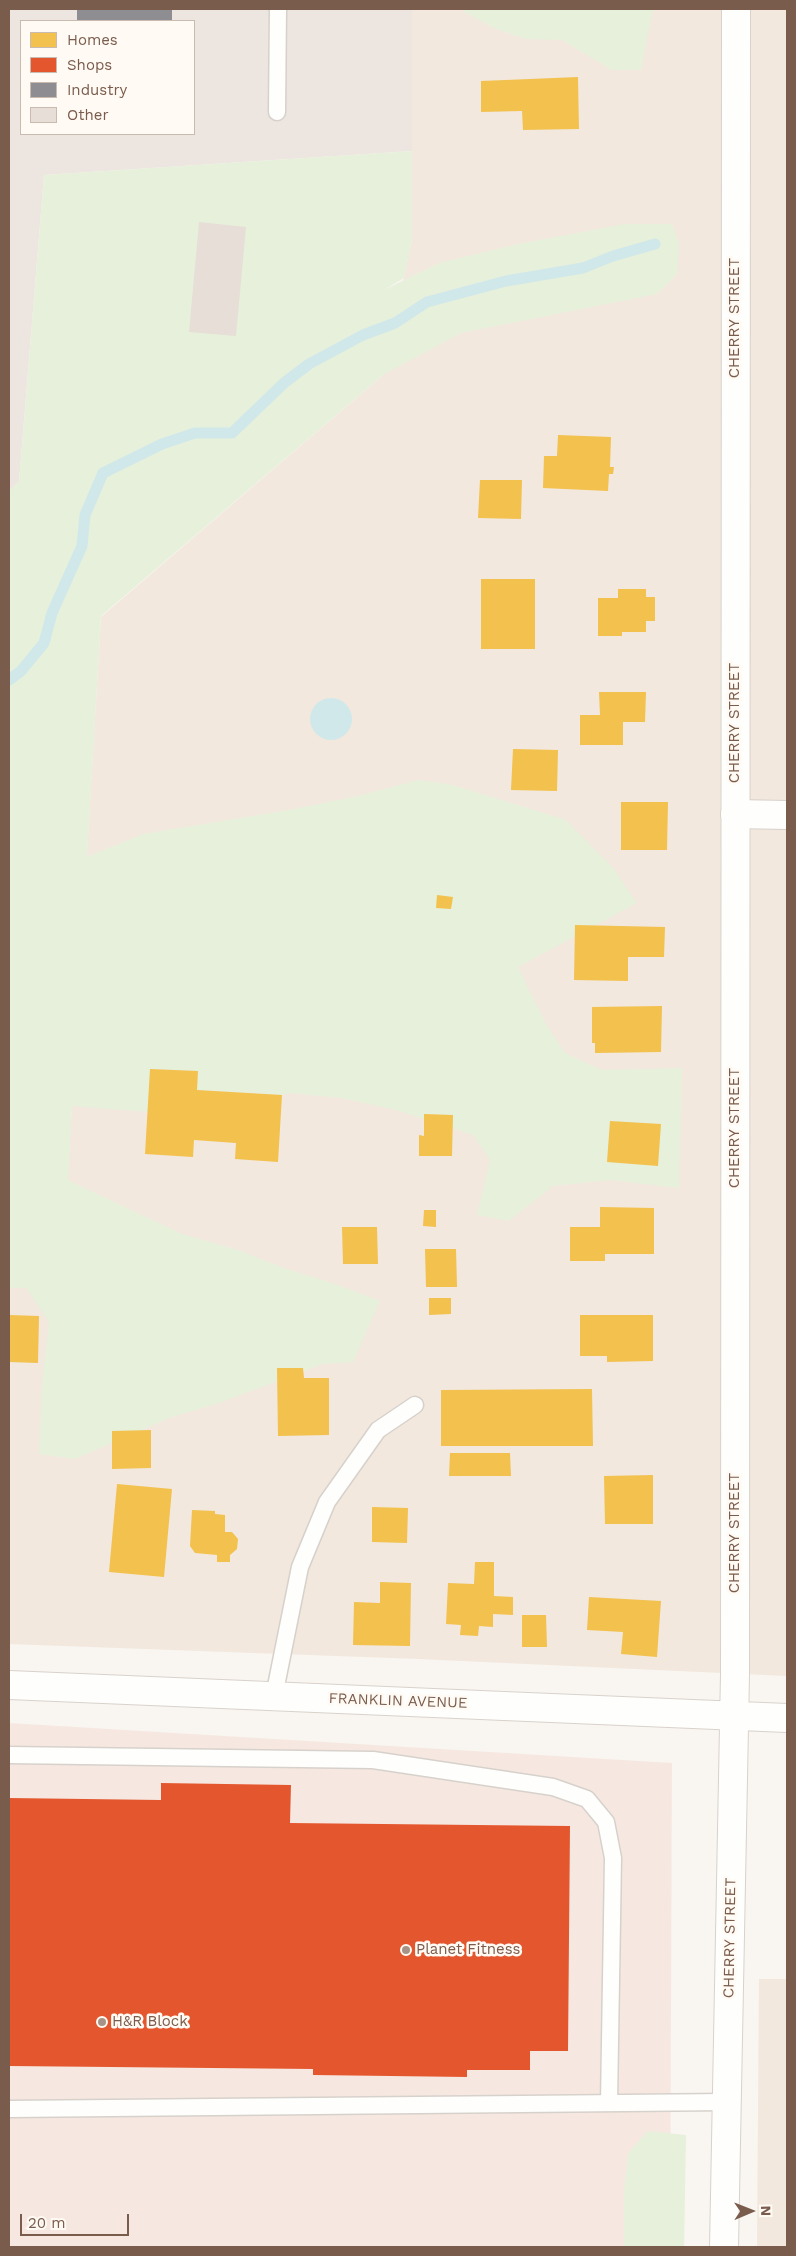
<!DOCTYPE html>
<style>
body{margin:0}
#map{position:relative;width:796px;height:2256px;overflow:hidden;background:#f9f5f0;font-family:"Work Sans",sans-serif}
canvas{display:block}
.frame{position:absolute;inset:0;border:10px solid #7a5c4d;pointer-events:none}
.legend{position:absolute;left:20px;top:20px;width:175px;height:115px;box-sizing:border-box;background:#fffaf3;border:1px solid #cabbb1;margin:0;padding:6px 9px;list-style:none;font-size:15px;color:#7a5c4d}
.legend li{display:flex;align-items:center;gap:10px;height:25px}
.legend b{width:25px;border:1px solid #cabbb1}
.north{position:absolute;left:726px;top:2186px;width:50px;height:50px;-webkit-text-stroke:4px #fffaf3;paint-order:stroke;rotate:89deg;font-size:14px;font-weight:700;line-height:20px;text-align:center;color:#7a5c4d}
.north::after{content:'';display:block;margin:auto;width:18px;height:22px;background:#7a5c4d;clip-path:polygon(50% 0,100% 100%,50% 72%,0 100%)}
.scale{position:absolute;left:20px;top:2214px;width:109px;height:22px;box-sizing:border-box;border:2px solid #7a5c4d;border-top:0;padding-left:6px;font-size:15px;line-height:18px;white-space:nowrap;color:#7a5c4d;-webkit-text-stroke:4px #fffaf3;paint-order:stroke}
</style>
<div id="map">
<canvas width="796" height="2256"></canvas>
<div class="frame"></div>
<ul class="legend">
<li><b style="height:14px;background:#f2c14e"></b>Homes</li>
<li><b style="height:14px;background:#e4572e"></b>Shops</li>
<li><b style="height:14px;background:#8d8d92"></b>Industry</li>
<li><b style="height:14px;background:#e6ded7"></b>Other</li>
</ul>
<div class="north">N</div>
<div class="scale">20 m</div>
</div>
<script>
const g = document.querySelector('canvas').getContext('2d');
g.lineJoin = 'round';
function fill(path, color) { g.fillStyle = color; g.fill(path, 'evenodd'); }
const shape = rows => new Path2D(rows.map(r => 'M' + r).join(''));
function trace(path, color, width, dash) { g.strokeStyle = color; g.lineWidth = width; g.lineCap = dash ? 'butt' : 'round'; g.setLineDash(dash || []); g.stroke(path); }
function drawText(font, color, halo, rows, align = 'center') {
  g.font = font + ' "Work Sans",sans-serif'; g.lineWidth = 5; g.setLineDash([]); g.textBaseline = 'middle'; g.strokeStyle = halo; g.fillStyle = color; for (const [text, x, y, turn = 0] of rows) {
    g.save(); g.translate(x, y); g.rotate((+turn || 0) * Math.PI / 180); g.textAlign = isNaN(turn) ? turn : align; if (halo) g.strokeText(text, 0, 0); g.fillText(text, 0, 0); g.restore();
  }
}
fill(shape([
 [412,9,787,9,787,1676,419,1659,9,1644,9,1288,61,1288,101,617,383,375,412,239],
 [759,1979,787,1979,787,2247,757,2247]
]), '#f2e8de');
fill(shape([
 [9,1723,672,1763,670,2247,9,2247]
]), '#f6e8e1');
fill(shape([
 [9,9,412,9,412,151,44,175,19,482,9,491],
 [21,21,194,21,194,134,21,134]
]), '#ede5e0');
fill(shape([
 [464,9,653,9,641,70,612,70,562,40,526,39,496,29,464,12],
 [412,151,412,239,404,278,384,290,439,263,518,244,625,224,672,224,679,244,677,274,657,294,461,333,383,375,101,616,87,857,143,834,289,810,358,796,418,780,453,785,566,820,613,868,637,903,518,967,546,1024,565,1053,602,1070,682,1068,679,1188,610,1180,553,1186,509,1221,477,1215,490,1160,473,1135,396,1110,341,1098,290,1093,282,1095,197,1090,198,1071,151,1069,148,1112,72,1106,68,1180,182,1234,238,1250,284,1268,338,1285,380,1301,353,1362,323,1364,219,1403,172,1417,75,1459,39,1454,42,1383,49,1322,26,1288,9,1288,9,491,19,482,44,175],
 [648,2131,686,2135,684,2247,624,2247,624,2193,628,2153]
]), '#e7f0db');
fill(shape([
 '310 719a21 21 0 1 1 42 0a21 21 0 1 1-42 0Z'
]), '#d0e8ea');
fill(shape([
 [578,77,579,129,523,130,522,111,481,112,481,81],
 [558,435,611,437,610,467,614,467,613,474,609,474,608,491,543,488,544,456,557,456],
 [480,480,522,480,521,519,478,518],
 [481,579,535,579,535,649,481,649],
 [618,589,646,589,646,597,655,597,655,621,646,621,646,632,622,632,622,636,598,636,598,598,618,598],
 [599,692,646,692,645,722,623,722,623,745,580,745,580,715,600,715],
 [513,749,558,750,557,791,511,790],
 [621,802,668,802,667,850,621,850],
 [437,895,453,897,451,909,436,908],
 [575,925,665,927,664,957,628,957,628,981,574,980],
 [662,1006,661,1052,595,1053,595,1043,592,1043,592,1007],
 [150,1069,198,1071,197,1090,282,1095,278,1162,235,1159,236,1143,194,1140,193,1157,145,1154],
 [424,1114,453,1115,452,1156,419,1156,419,1135,424,1136],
 [610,1121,661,1124,658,1166,607,1162],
 [600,1207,654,1208,654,1254,605,1254,605,1261,570,1261,570,1227,600,1227],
 [424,1210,436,1210,436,1227,423,1226],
 [342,1227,377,1227,378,1264,343,1264],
 [425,1249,456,1249,457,1287,426,1287],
 [429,1298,451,1298,451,1314,429,1315],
 [9,1315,39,1316,38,1363,9,1362],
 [580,1315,653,1315,653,1361,607,1362,607,1356,580,1356],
 [277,1368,303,1368,304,1378,329,1378,329,1435,278,1436],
 [592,1389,593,1446,441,1446,441,1390],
 [151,1430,151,1468,112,1469,112,1431],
 [450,1453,510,1453,511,1476,449,1476],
 [653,1475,653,1524,605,1524,604,1476],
 [117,1484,172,1489,164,1577,109,1572],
 [372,1507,408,1508,407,1543,372,1542],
 [192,1510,215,1511,215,1514,225,1515,225,1532,232,1532,238,1539,237,1549,230,1555,230,1562,217,1562,217,1555,195,1553,190,1546],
 [475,1562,494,1562,494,1596,513,1597,513,1615,493,1614,493,1627,479,1626,478,1636,460,1635,461,1625,446,1624,448,1583,474,1584],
 [380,1582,411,1583,410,1646,353,1645,354,1602,380,1603],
 [589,1597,661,1601,657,1657,621,1654,623,1632,587,1630],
 [522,1615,546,1615,547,1647,522,1647]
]), '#f2c14e');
fill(shape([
 [161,1783,291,1785,290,1823,570,1826,568,2051,530,2051,530,2070,467,2070,467,2077,313,2075,313,2069,9,2066,9,1798,161,1800]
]), '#e4572e');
fill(shape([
 [77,9,172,9,172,21,77,21]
]), '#8d8d92');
trace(shape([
 [9,680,21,671,44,643,52,613,82,546,85,515,103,473,162,444,195,433,232,433,284,383,309,364,363,335,395,323,427,302,506,281,583,268,613,256,655,244]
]), '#d0e8ea', 11);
fill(shape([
 [199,222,246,227,236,336,189,332]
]), '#e6ded7');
const lane = shape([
 [277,112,278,9],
 [274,1696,300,1567,327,1502,378,1430,415,1405],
 [9,1755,373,1760,553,1787,587,1799,606,1822,613,1858,609,2103],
 [9,2109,726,2102]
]);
const street = shape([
 [735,814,787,815]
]);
const secondary = shape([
 [9,1685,787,1718],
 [724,2247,735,1674,736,9]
]);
trace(lane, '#d7d1cb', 19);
trace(street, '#d7d1cb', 30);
trace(secondary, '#d9d2cb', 30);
trace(lane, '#fefefd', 16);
trace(street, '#fefefd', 28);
trace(secondary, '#fefefd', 28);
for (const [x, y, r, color] of [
 [406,1950,5,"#a69286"],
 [102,2022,5,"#a69286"]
]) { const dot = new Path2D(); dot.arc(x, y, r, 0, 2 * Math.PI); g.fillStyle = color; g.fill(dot); trace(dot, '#fffaf3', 2); }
drawText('15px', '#7a5c4d', '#fffaf3', [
 ["CHERRY STREET",735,318,-90],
 ["CHERRY STREET",735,723,-90],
 ["CHERRY STREET",735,1128,-90],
 ["CHERRY STREET",735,1533,-90],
 ["FRANKLIN AVENUE",398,1701,2],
 ["CHERRY STREET",730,1938,-89]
]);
drawText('15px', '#7a5c4d', '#fffaf3', [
 ["Planet Fitness",416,1950],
 ["H&R Block",112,2022]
], 'left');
</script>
